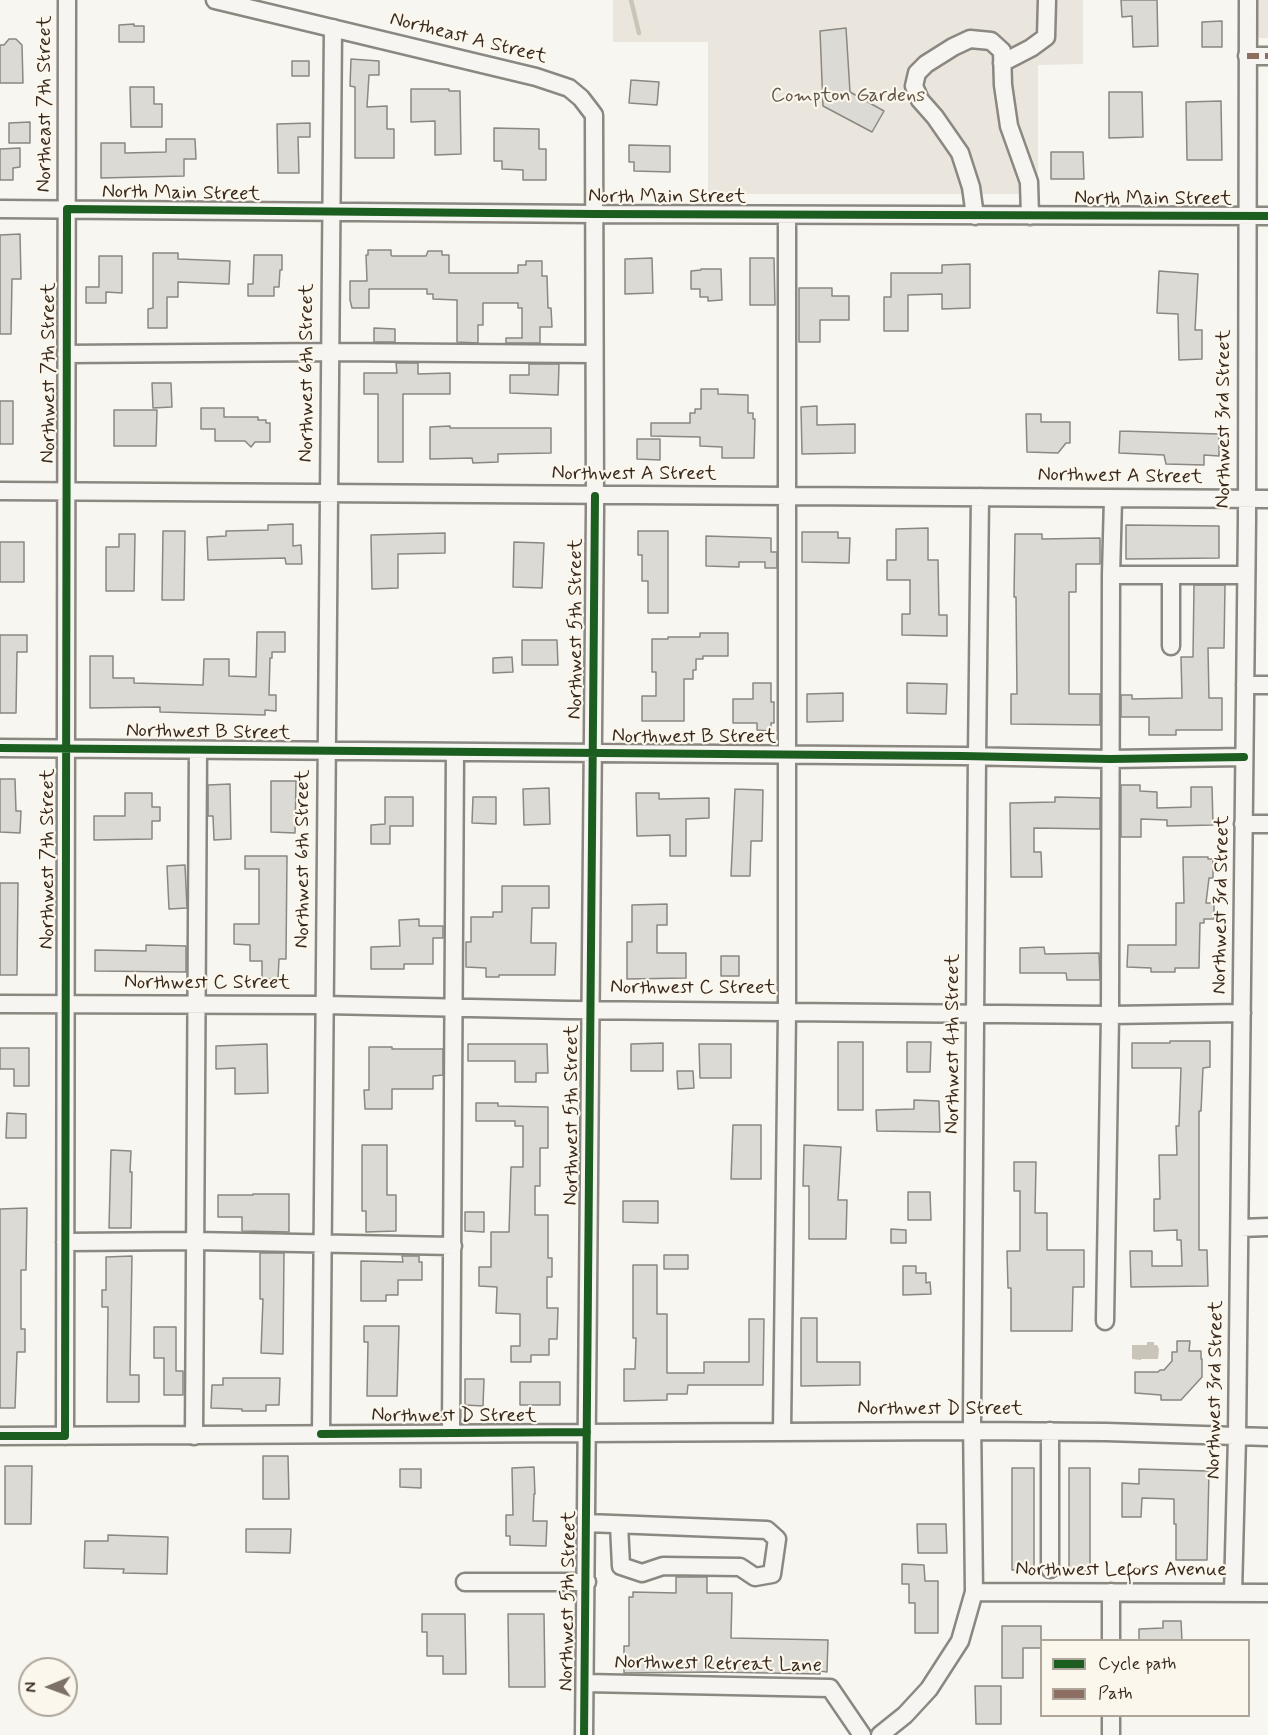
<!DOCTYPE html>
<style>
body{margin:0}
#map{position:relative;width:1268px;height:1735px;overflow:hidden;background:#f8f6f0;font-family:Mynerve,sans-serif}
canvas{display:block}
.legend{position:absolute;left:1040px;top:1639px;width:210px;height:78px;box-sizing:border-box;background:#fbf7ec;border:2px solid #aea59a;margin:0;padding:8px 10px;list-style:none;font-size:18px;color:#3b2a1e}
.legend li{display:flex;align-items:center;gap:12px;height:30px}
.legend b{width:30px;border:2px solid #aea59a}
.north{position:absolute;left:18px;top:1657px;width:60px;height:60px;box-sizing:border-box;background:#fbf7ec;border:2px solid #aea59a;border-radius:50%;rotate:269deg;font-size:16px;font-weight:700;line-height:24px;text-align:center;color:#3b2a1e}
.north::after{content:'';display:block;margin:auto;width:21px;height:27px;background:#7d7168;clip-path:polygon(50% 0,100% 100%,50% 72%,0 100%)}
</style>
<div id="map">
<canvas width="1268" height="1735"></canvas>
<ul class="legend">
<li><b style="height:8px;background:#1b5e20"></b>Cycle path</li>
<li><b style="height:8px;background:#8d6e63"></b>Path</li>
</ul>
<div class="north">N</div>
</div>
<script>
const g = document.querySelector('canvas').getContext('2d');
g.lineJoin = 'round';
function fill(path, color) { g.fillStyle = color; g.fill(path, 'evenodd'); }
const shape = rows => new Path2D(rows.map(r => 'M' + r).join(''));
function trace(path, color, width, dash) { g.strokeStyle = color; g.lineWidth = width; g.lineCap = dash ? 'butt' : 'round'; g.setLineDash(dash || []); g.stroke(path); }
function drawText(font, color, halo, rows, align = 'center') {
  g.font = font + ' Mynerve,sans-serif'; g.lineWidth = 4.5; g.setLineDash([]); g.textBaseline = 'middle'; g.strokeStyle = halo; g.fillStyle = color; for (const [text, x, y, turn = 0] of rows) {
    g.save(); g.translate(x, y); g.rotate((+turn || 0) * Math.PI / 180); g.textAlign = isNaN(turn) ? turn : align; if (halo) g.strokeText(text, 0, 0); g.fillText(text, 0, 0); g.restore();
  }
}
fill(shape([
 [613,0,1083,0,1083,64,1038,65,1038,194,708,194,708,42,613,42],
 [1256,0,1268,0,1268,38,1256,38]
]), '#eae6dd');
fill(shape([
 [1147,1342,1154,1342,1154,1345,1157,1345,1159,1349,1158,1359,1141,1359,1141,1360,1132,1359,1132,1345,1147,1345]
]), '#cac4b9');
trace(shape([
 [631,0,639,33]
]), '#cac4b9', 4.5);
const building = shape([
 [1121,0,1157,0,1158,46,1133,47,1132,16,1122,17,1121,0],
 [1222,21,1222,47,1202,47,1202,22,1222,21],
 [134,24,134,26,144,26,144,42,119,42,119,25,134,24],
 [846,28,850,92,884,111,872,132,823,106,820,31,846,28],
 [9,39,16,39,22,45,23,83,0,83,0,45,4,45,9,39],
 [351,59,379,61,379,75,369,75,367,107,387,106,387,129,394,129,394,158,355,158,355,87,350,86,351,59],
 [292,61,309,61,309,76,292,76,292,61],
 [631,80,659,82,657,105,629,103,631,80],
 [130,87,154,87,154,104,162,104,162,127,131,127,130,87],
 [411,89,449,89,449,91,460,91,461,154,435,155,435,121,411,122,411,89],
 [1109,92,1142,92,1143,137,1109,138,1109,92],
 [1221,101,1222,160,1187,160,1186,102,1221,101],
 [30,122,30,143,9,143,9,123,30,122],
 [310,123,310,137,298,137,299,173,278,173,277,124,310,123],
 [494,128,539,129,539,149,546,149,546,180,523,180,523,170,502,169,502,161,494,161,494,128],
 [166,139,195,139,196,159,184,159,184,176,101,178,101,143,125,143,125,153,166,152,166,139],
 [629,145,670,146,670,172,634,171,634,162,629,162,629,145],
 [20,148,20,167,13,168,13,180,0,180,0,149,20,148],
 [1051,152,1083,152,1084,179,1051,179,1051,152],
 [20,234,21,279,12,279,11,334,0,334,0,235,20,234],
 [368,250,391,250,391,255,392,256,426,256,428,251,442,251,442,255,449,255,449,273,518,273,518,265,526,265,526,261,542,261,542,276,547,276,548,308,551,308,552,327,540,327,540,343,506,343,506,338,522,338,522,308,518,308,518,303,483,303,483,325,478,325,478,343,457,342,457,300,433,299,433,294,427,294,427,289,369,289,369,308,352,308,350,300,350,281,367,281,366,255,368,255,368,250],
 [153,253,178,253,178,259,230,261,229,284,178,282,178,297,167,297,167,328,148,328,148,309,153,308,153,253],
 [254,255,282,255,282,270,280,270,279,287,274,287,274,296,248,296,248,284,253,284,254,255],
 [99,256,122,256,122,293,106,292,106,303,86,303,86,287,99,287,99,256],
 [652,258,653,293,625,294,625,259,652,258],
 [750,258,774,258,775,305,750,305,750,258],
 [970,264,970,308,942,309,942,294,908,295,908,331,884,331,884,297,891,297,891,273,942,273,942,265,970,264],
 [701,269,721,269,722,300,708,301,708,297,700,297,700,289,691,289,691,271,701,270,701,269],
 [1159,271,1198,274,1195,330,1202,330,1202,359,1179,360,1178,314,1157,313,1159,271],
 [799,288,832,288,832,296,849,296,849,320,820,320,820,342,799,342,799,288],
 [374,328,395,329,395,342,374,342,374,328],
 [396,363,418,363,418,374,450,373,450,394,403,394,403,462,378,462,378,394,364,394,364,373,397,373,396,363],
 [529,364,559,364,558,395,510,393,510,375,529,375,529,364],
 [152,383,171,383,172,407,153,408,152,383],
 [701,389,718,389,718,394,748,395,748,413,753,413,753,419,755,419,754,458,722,458,722,447,700,446,700,437,651,436,651,423,690,423,690,413,695,413,695,409,701,409,701,389],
 [0,401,13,401,13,444,0,444,0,401],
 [817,406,817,425,855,424,855,453,802,454,801,407,817,406],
 [201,408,224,408,224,417,258,417,258,420,266,420,266,423,270,423,270,442,255,442,251,447,245,441,215,441,215,429,201,429,201,408],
 [114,410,157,410,156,446,114,446,114,410],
 [1026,414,1041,414,1041,422,1070,422,1070,443,1066,443,1058,453,1027,452,1026,414],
 [450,426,450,428,551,428,551,453,498,454,498,462,473,463,472,458,430,459,430,427,450,426],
 [1120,431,1219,434,1219,456,1204,455,1204,465,1166,464,1164,455,1119,453,1120,431],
 [637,439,660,439,660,460,637,459,637,439],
 [293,524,293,546,301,545,302,564,286,564,285,558,208,560,207,537,226,536,226,531,268,530,268,525,293,524],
 [1126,525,1219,526,1219,558,1126,559,1126,525],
 [928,528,928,560,938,560,939,615,947,615,947,636,902,635,902,614,910,614,910,580,887,580,887,560,896,560,896,529,928,528],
 [163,531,185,531,184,600,162,600,163,531],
 [638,531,668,531,668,613,648,613,648,581,642,581,642,555,638,555,638,531],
 [802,532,838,532,838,538,850,538,849,563,802,562,802,532],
 [445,533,445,553,398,554,398,588,372,589,371,535,445,533],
 [119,534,135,534,134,591,106,591,106,547,119,547,119,534],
 [1015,534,1042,534,1042,539,1100,538,1100,564,1076,564,1076,592,1069,592,1069,694,1100,694,1100,725,1011,724,1011,694,1017,694,1016,597,1014,597,1015,534],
 [706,536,771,538,771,552,777,552,777,568,765,568,765,562,739,562,739,567,706,566,706,536],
 [0,542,24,542,24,582,0,582,0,542],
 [514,542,544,543,542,588,513,587,514,542],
 [1194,585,1225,585,1224,648,1208,648,1209,698,1222,698,1222,730,1176,730,1176,735,1149,735,1149,717,1121,717,1121,695,1132,695,1132,699,1182,698,1181,657,1193,657,1194,585],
 [257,632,285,632,285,652,272,652,272,658,270,658,269,695,276,695,276,711,265,710,265,715,160,712,160,707,90,708,90,656,113,656,113,678,134,678,134,683,203,685,204,659,229,659,229,676,256,677,257,632],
 [700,633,728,633,728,656,703,656,703,659,696,659,696,670,693,670,693,679,684,679,684,721,642,721,642,696,656,696,656,672,652,672,652,639,668,639,668,637,700,637,700,633],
 [0,635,27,635,27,652,17,652,16,713,0,713,0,635],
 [522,640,557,640,558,665,522,665,522,640],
 [512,657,513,672,493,673,493,658,512,657],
 [753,683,771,683,771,702,774,702,774,723,771,723,771,731,757,730,757,723,733,723,733,699,753,699,753,683],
 [907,683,947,684,946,714,907,713,907,683],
 [843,693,843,721,807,722,807,694,843,693],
 [0,779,15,779,16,811,21,811,20,833,0,832,0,779],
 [271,781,296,781,295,833,271,832,271,781],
 [230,784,231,839,214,840,213,816,208,816,208,785,230,784],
 [1121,785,1140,785,1140,791,1157,792,1157,808,1191,807,1191,787,1212,787,1213,825,1167,826,1167,820,1141,819,1141,837,1121,837,1121,785],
 [549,788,550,824,524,825,523,789,549,788],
 [735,789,763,790,762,841,751,841,750,876,731,876,735,789],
 [125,793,152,793,152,807,160,807,160,821,152,821,152,839,94,840,94,816,125,816,125,793],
 [636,793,659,793,659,799,709,798,709,818,686,819,686,856,670,856,670,835,637,836,636,793],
 [385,797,413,797,413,826,390,826,390,844,371,844,371,825,385,824,385,797],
 [473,797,496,797,496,824,472,823,473,797],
 [1055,797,1100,798,1100,829,1034,828,1034,852,1041,852,1042,877,1011,877,1010,803,1055,802,1055,797],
 [245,856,287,856,286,959,279,959,278,979,262,979,262,961,250,961,250,945,234,944,234,924,259,924,259,869,245,869,245,856],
 [1183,857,1208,857,1208,859,1213,859,1213,878,1209,878,1206,903,1214,903,1214,919,1204,919,1204,923,1200,923,1199,968,1175,968,1175,972,1151,972,1151,968,1127,967,1128,945,1176,945,1176,903,1184,903,1183,857],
 [185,865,187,908,169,909,167,866,185,865],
 [0,883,18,883,17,975,0,975,0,883],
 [502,886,549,886,549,908,532,908,531,943,556,943,555,975,499,975,499,977,486,977,486,968,466,967,466,942,471,942,471,917,493,917,493,912,502,912,502,886],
 [667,904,667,925,657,925,657,953,686,953,686,978,627,979,627,942,632,942,632,905,667,904],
 [419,919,419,926,443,926,443,938,433,938,433,964,404,964,404,969,371,969,371,947,400,946,399,920,419,919],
 [146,945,186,946,186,972,95,971,95,950,146,951,146,945],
 [1044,947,1045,954,1099,953,1100,980,1067,980,1066,973,1020,973,1020,948,1044,947],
 [721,956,739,956,739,976,721,976,721,956],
 [1170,1041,1210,1041,1210,1067,1203,1068,1201,1111,1199,1111,1199,1250,1207,1250,1208,1286,1131,1287,1130,1251,1152,1251,1152,1266,1182,1266,1181,1240,1177,1240,1177,1230,1154,1231,1154,1199,1160,1199,1159,1155,1177,1155,1176,1126,1179,1126,1181,1068,1132,1068,1132,1043,1170,1043,1170,1041],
 [838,1042,863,1042,863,1110,838,1110,838,1042],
 [907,1042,931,1042,930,1072,907,1072,907,1042],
 [663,1043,663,1071,631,1071,631,1044,663,1043],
 [267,1044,268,1093,235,1094,235,1068,216,1069,216,1046,267,1044],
 [468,1044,547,1044,548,1073,536,1073,536,1082,515,1082,515,1061,468,1061,468,1044],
 [699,1044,731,1044,731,1078,700,1078,699,1044],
 [369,1047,392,1047,392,1049,443,1049,443,1075,433,1076,433,1089,392,1089,392,1109,365,1109,364,1090,369,1090,369,1047],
 [0,1048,29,1048,29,1086,14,1086,14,1069,0,1069,0,1048],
 [677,1071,693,1071,694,1088,678,1089,677,1071],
 [914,1100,939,1101,940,1132,877,1131,876,1110,914,1109,914,1100],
 [476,1103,498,1103,498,1106,548,1107,548,1148,540,1148,540,1186,535,1186,535,1215,548,1215,548,1258,552,1258,552,1277,547,1277,547,1308,558,1308,557,1339,549,1339,549,1355,531,1355,531,1362,511,1362,511,1346,520,1346,520,1314,496,1313,497,1287,479,1286,479,1267,491,1267,491,1232,509,1232,511,1167,523,1167,523,1126,515,1126,515,1121,476,1121,476,1103],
 [7,1113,26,1114,26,1138,6,1138,7,1113],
 [733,1125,761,1125,761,1179,731,1179,733,1125],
 [362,1145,387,1145,387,1195,396,1195,396,1231,366,1232,366,1211,362,1211,362,1145],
 [804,1145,841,1147,838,1200,847,1200,846,1239,809,1239,809,1186,803,1186,804,1145],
 [111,1150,131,1151,130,1172,132,1172,131,1228,109,1228,111,1150],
 [1014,1162,1036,1162,1035,1213,1047,1213,1047,1250,1084,1250,1084,1287,1073,1287,1072,1331,1011,1331,1011,1288,1008,1288,1007,1251,1020,1251,1020,1191,1014,1191,1014,1162],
 [908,1192,930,1192,931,1220,908,1220,908,1192],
 [253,1194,289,1194,289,1232,242,1231,242,1217,218,1217,218,1195,253,1195,253,1194],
 [623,1201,658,1201,658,1223,623,1222,623,1201],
 [27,1208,26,1270,21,1270,21,1329,25,1329,25,1352,17,1352,15,1408,0,1408,0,1209,27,1208],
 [465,1212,484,1212,484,1232,465,1231,465,1212],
 [891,1229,906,1230,906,1243,891,1243,891,1229],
 [260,1253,284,1253,283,1354,261,1353,263,1299,260,1299,260,1253],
 [664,1255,688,1255,688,1269,664,1269,664,1255],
 [132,1256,130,1375,139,1375,139,1402,107,1402,108,1307,102,1307,102,1290,106,1290,106,1257,132,1256],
 [402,1256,419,1256,419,1262,422,1262,422,1280,398,1280,398,1295,386,1295,386,1301,361,1301,361,1261,403,1262,402,1256],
 [633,1265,657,1265,657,1314,667,1314,667,1373,704,1373,704,1362,749,1362,749,1319,764,1319,763,1385,688,1385,687,1394,667,1394,667,1400,624,1401,624,1369,635,1369,636,1338,633,1338,633,1265],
 [903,1266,916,1266,916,1273,926,1273,926,1283,930,1282,931,1294,903,1295,903,1266],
 [801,1318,817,1318,817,1362,860,1362,860,1385,801,1386,801,1318],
 [364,1326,399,1326,397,1396,367,1396,368,1342,364,1342,364,1326],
 [154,1327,176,1327,176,1371,183,1371,183,1395,164,1395,164,1358,154,1358,154,1327],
 [1177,1341,1190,1341,1189,1351,1201,1351,1201,1359,1202,1359,1202,1377,1181,1400,1161,1400,1161,1395,1135,1393,1135,1372,1158,1372,1160,1370,1164,1370,1172,1361,1172,1352,1177,1352,1177,1341],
 [223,1378,280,1378,279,1405,266,1405,266,1411,242,1411,242,1409,211,1408,212,1385,223,1385,223,1378],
 [465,1379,484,1379,483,1406,465,1405,465,1379],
 [520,1382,560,1382,560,1405,520,1405,520,1382],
 [263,1456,288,1456,289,1499,263,1499,263,1456],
 [5,1466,32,1466,31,1524,5,1524,5,1466],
 [534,1467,535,1494,534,1494,533,1521,547,1521,546,1546,510,1545,510,1536,506,1536,506,1515,513,1515,512,1468,534,1467],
 [1012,1468,1034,1468,1034,1570,1012,1570,1012,1468],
 [1069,1468,1090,1468,1090,1571,1069,1571,1069,1468],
 [400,1469,421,1469,421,1488,400,1487,400,1469],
 [1139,1469,1209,1471,1207,1560,1176,1560,1176,1524,1174,1524,1174,1499,1142,1498,1141,1517,1122,1517,1122,1483,1139,1484,1139,1469],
 [917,1524,946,1524,947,1553,918,1553,917,1524],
 [246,1529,291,1529,290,1553,246,1552,246,1529],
 [108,1535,168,1537,167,1574,123,1573,124,1569,84,1568,85,1541,108,1541,108,1535],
 [902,1564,924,1565,925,1581,938,1581,938,1633,915,1633,915,1603,909,1603,909,1584,902,1584,902,1564],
 [676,1577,707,1577,707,1593,732,1593,731,1638,828,1640,827,1672,820,1671,820,1674,715,1672,624,1673,624,1646,629,1646,629,1597,633,1597,633,1592,676,1593,676,1577],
 [422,1614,465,1614,466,1674,443,1674,443,1656,427,1656,427,1632,422,1632,422,1614],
 [508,1614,544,1614,545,1687,509,1687,508,1614],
 [1163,1621,1181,1621,1182,1641,1139,1641,1139,1629,1163,1628,1163,1621],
 [1002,1626,1041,1626,1041,1648,1023,1648,1023,1678,1002,1678,1002,1626],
 [975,1686,1001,1686,1001,1724,976,1724,975,1686]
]);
fill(building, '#dcdad5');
trace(building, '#8b8781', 1.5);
const minor = shape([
 [215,0,536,77,569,88,581,98,594,115,595,510,584,1735],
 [1247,56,1268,56],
 [1002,63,1031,48,1046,37,1047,0],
 [0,209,594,214,1268,216],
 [975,216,971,187,960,153,935,117,920,100,914,86,917,73,926,64,953,47,970,39,991,41,1002,51,1003,85,1009,126,1029,182,1030,216],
 [66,354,330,352,594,354],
 [0,491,1268,499],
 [1111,575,1246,575],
 [1171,646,1171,575],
 [1245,685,1268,685],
 [0,748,962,756,1110,759,1244,757],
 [1243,824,1268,824],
 [0,1004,324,1005,569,1010,1110,1015,1242,1013],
 [1240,1228,1268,1227],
 [65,1242,195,1241,453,1246],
 [1105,1321,1110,1015,1111,575,1113,499],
 [782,1431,787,1011,787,215],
 [1050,1431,1050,1569],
 [451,1433,455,752],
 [321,1434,333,28],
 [0,1436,972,1431,1106,1432,1268,1437],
 [65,1436,67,0],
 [194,1436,198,750],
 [587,1523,767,1530,777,1539,772,1574,755,1577,740,1567,663,1566,642,1573,621,1566,619,1525],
 [465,1582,587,1582],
 [974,1592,1268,1593],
 [1111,1592,1111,1640],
 [1233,1593,1237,1437,1247,519,1248,0],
 [585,1683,830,1688,862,1735],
 [1111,1716,1111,1735],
 [880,1735,905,1715,929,1689,960,1641,974,1592,972,1418,977,756,980,497]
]);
trace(minor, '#8b8781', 21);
trace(minor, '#f6f5f1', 16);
trace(shape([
 [1247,56,1268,56]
]), '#8d6e63', 6, [12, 6]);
trace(shape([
 [0,748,962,756,1110,759,1244,757],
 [321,1434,587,1432],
 [0,1436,65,1436,67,209,594,214,1268,216],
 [584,1735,595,496]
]), '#1b5e20', 8);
drawText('20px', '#3b2a1e', '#fbf7ec', [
 ["Northeast A Street",468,39,14],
 ["Northeast 7th Street",46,104,-90],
 ["North Main Street",181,194,1],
 ["North Main Street",667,198],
 ["North Main Street",1153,200],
 ["Northwest 7th Street",50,373,-90],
 ["Northwest 6th Street",308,373,-90],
 ["Northwest 3rd Street",1225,419,-90],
 ["Northwest A Street",634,475],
 ["Northwest A Street",1120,477,1],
 ["Northwest 5th Street",577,629,-90],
 ["Northwest B Street",208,733,1],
 ["Northwest B Street",694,738],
 ["Northwest 7th Street",49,859,-90],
 ["Northwest 6th Street",304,859,-90],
 ["Northwest 3rd Street",1222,905,-89],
 ["Northwest C Street",207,984],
 ["Northwest C Street",693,989],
 ["Northwest 4th Street",954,1044,-90],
 ["Northwest 5th Street",573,1115,-90],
 ["Northwest 3rd Street",1216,1390,-89],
 ["Northwest D Street",940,1410],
 ["Northwest D Street",454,1417],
 ["Northwest Lefors Avenue",1121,1571],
 ["Northwest 5th Street",569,1601,-89],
 ["Northwest Retreat Lane",718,1665,1]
]);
drawText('20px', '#64564a', '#fbf7ec', [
 ["Compton Gardens",848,97]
]);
</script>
